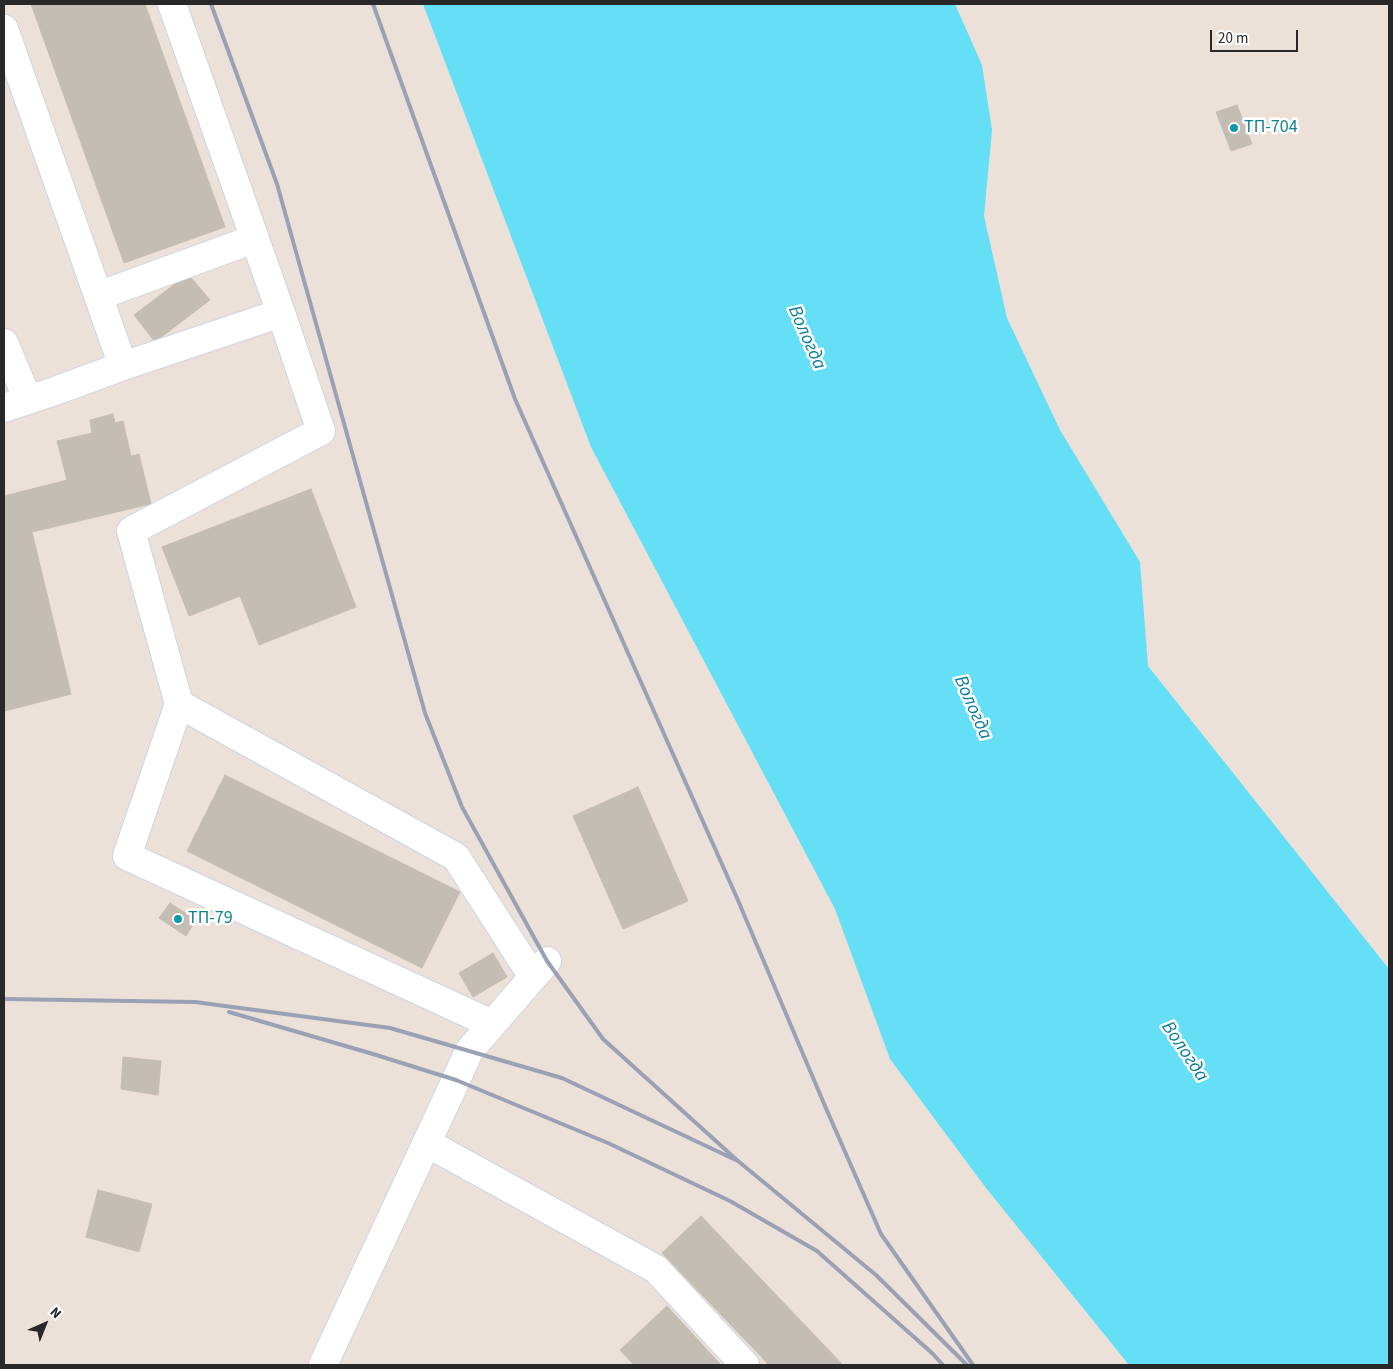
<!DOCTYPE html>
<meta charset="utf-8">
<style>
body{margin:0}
#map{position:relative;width:1393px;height:1369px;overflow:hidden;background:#ece1d8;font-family:"Source Sans 3",sans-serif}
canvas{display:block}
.frame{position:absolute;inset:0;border:5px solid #282828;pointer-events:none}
.north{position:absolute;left:20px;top:1299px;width:50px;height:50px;-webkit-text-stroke:4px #fff;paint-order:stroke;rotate:44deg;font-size:14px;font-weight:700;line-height:20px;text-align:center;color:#282828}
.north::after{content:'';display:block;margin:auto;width:18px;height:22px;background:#282828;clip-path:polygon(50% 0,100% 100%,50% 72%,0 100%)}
.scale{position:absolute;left:1210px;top:30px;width:88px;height:22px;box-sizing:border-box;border:2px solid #282828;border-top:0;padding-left:6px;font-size:15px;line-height:18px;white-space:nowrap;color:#282828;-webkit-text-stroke:4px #fff;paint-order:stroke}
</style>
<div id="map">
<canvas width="1393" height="1369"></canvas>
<div class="frame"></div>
<div class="north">N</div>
<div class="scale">20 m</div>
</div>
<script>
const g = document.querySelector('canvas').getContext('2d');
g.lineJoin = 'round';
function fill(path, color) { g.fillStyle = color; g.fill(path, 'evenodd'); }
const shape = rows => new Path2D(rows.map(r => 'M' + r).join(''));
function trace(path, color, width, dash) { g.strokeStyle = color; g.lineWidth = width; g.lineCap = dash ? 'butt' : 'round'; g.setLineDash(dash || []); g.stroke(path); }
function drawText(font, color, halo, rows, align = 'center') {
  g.font = font + ' "Source Sans 3",sans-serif'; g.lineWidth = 5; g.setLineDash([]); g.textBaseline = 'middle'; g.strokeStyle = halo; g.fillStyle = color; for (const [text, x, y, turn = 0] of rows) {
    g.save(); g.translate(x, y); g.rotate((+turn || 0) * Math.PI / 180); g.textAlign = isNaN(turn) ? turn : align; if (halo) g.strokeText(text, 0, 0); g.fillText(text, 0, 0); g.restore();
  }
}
fill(shape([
 [423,4,955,4,982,65,992,130,984,216,1007,318,1060,430,1140,562,1148,666,1389,969,1389,1365,1129,1365,986,1188,890,1059,835,909,591,447]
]), '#64dff5');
const building = shape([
 [31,4,145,4,225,227,124,263,31,4],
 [1237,105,1252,144,1231,151,1216,112,1237,105],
 [188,274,210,300,155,342,134,315,188,274],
 [113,414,115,423,123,421,131,456,139,454,151,504,32,532,71,694,5,711,4,496,67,480,57,441,92,433,90,420,113,414],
 [311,489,356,607,259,645,240,596,189,616,162,547,311,489],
 [225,775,460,892,422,968,187,851,225,775],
 [638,787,688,901,623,929,573,816,638,787],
 [170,903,196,920,186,936,159,918,170,903],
 [493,953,507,977,473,997,459,973,493,953],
 [123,1057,161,1061,158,1095,121,1089,123,1057],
 [98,1190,152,1204,139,1252,86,1237,98,1190],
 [701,1216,843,1365,769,1365,662,1253,701,1216],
 [667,1306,721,1365,634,1365,620,1350,667,1306]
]);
fill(building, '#c3bdb4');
trace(building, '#c7bdb2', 1);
const minor = shape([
 [4,29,123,366],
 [98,296,254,239],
 [281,313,321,431,131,531,179,704,456,857,533,977],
 [4,343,28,400],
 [4,408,55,391,123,366,281,313,172,4],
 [179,704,127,856,492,1024],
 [427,1143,656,1269,745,1365],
 [323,1365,456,1080,469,1051,547,961]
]);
trace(minor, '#ced4e2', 30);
trace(minor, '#fff', 28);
trace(shape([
 [211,4,277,184,425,713,462,807,547,961,603,1039,738,1161],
 [373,4,515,399,737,898,825,1106,881,1234,973,1365],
 [4,999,195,1002,390,1028,562,1078,738,1161,876,1275,967,1365],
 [229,1012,373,1054,456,1080,608,1143,730,1201,817,1251,932,1353,943,1365]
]), '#9ba1b4', 4);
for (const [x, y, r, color] of [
 [1234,128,5,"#0f9aa8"],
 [178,919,5,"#0f9aa8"]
]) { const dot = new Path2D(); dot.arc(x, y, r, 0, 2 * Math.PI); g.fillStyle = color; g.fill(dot); trace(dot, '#fff', 2); }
drawText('18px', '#0d838f', '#fff', [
 ["ТП-704",1244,128],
 ["ТП-79",188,919]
], 'left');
drawText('italic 19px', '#057b9f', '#fff', [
 ["Вологда",806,338,66],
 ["Вологда",972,708,66],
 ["Вологда",1184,1052,56]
]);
</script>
